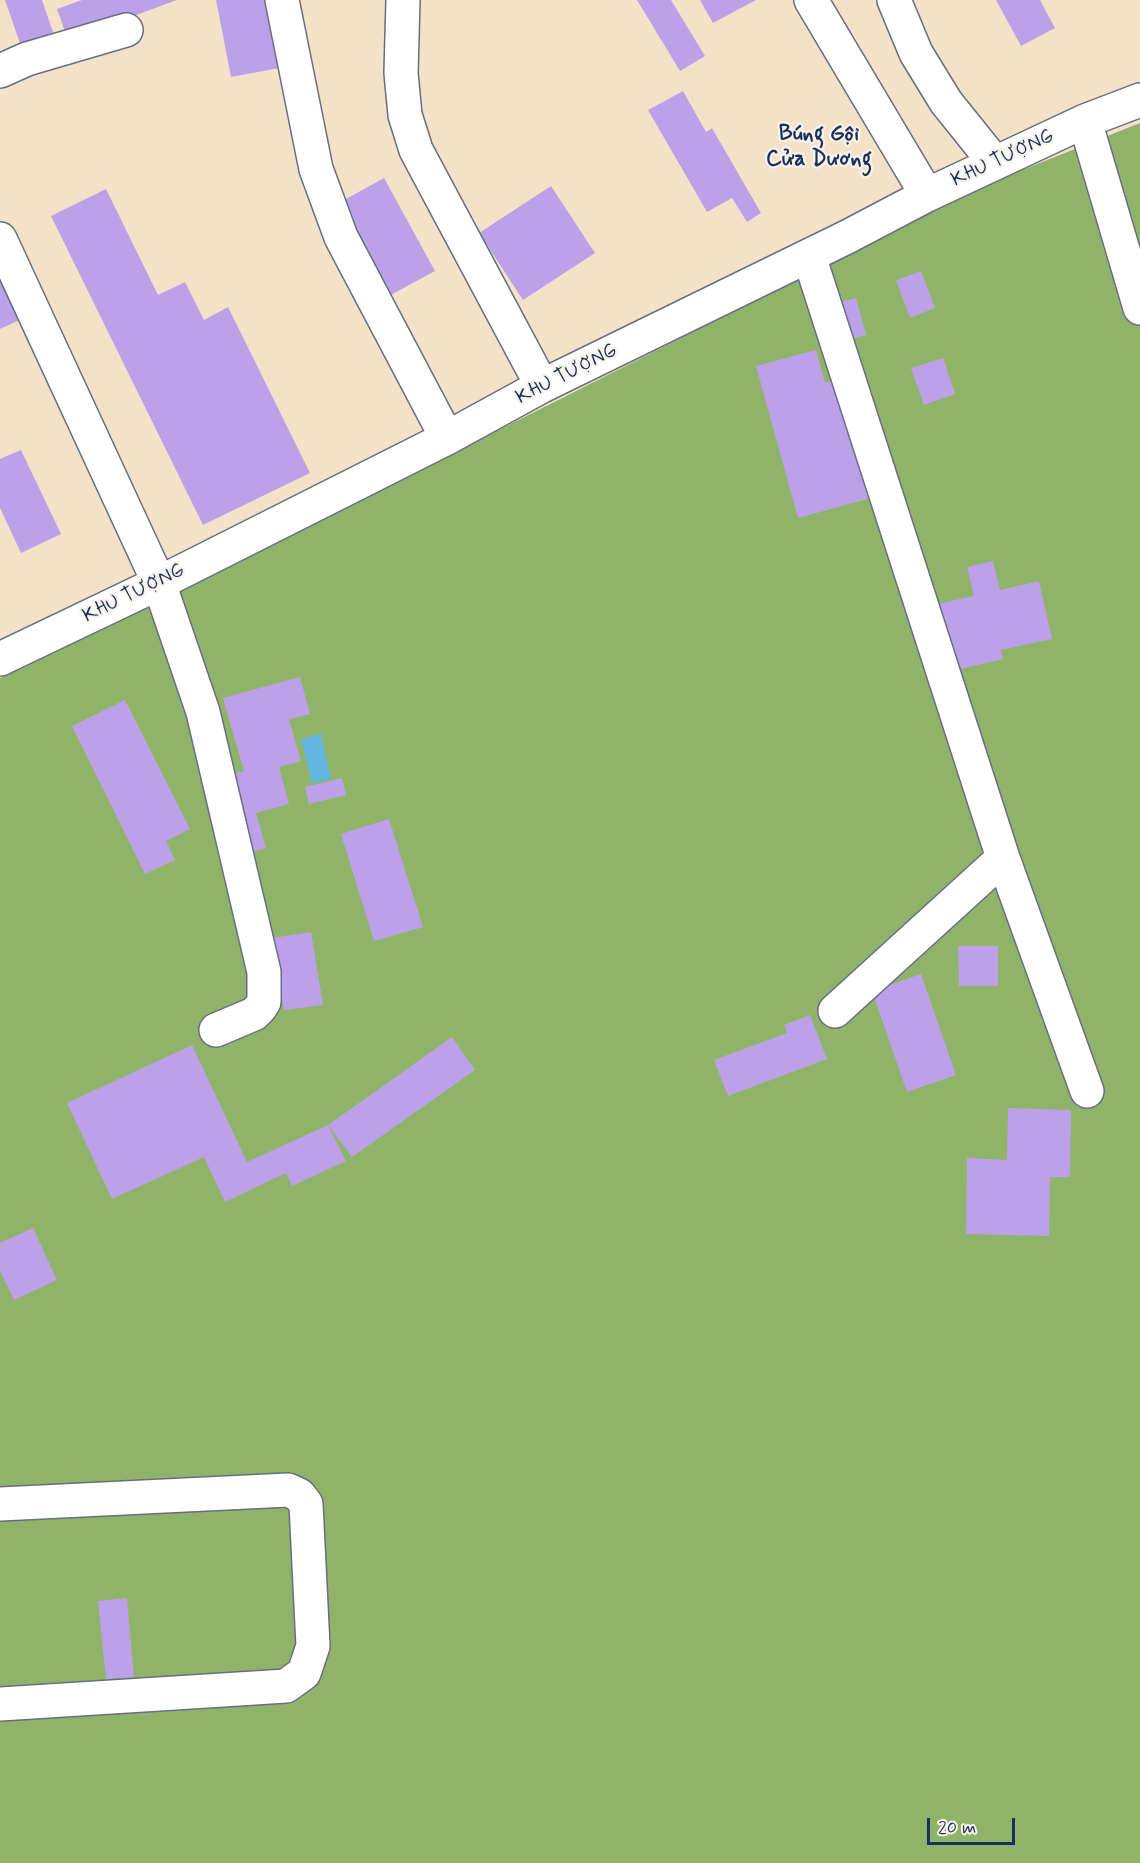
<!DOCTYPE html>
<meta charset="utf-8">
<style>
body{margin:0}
#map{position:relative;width:1140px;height:1863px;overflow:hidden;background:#f4e2c8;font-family:Mynerve,sans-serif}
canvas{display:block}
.scale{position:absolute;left:927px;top:1818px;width:88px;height:27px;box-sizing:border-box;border:3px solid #1b2f5e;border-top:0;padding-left:8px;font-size:18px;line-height:21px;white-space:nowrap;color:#1b2f5e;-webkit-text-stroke:4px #f7f3e8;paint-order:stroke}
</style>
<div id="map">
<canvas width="1140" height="1863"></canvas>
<div class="scale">20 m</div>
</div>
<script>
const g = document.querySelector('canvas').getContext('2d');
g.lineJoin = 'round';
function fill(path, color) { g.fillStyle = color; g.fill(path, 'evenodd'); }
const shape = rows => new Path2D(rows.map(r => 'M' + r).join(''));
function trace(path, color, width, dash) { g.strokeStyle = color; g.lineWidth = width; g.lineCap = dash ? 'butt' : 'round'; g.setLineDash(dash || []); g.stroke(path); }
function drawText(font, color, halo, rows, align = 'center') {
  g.font = font + ' Mynerve,sans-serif'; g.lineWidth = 4.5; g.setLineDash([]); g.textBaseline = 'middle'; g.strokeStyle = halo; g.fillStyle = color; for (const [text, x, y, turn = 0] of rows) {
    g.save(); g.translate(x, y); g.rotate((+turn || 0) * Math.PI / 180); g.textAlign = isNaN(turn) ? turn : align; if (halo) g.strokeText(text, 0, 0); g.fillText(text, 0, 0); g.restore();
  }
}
fill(shape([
 [1140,123,1140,1863,0,1863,0,678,447,456,987,184]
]), '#8fb469');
fill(shape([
 [321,734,331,779,312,783,301,739]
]), '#63b6df');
fill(shape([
 [5,0,42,0,55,38,22,49],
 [82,0,177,0,68,40,57,9],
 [216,0,271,0,285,67,231,77],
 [637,0,671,0,705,56,680,71],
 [700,0,756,0,713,23],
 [996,0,1040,0,1055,28,1021,46],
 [683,91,706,132,712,128,761,213,747,222,732,198,707,212,648,110],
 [384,178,435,271,387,297,337,204],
 [551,186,595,253,523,300,479,233],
 [106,189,158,295,185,282,204,320,228,307,310,473,203,525,51,216],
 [0,267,24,318,0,329],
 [921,271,935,308,910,318,896,280],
 [856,298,866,335,844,341,833,304],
 [816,350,825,383,838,379,871,498,798,518,756,366],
 [943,358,955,394,924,405,911,368],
 [21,450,61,534,21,553,0,508,0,459],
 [993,561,1000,590,1039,581,1052,639,1001,650,1003,659,952,671,937,604,974,596,967,567],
 [300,677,310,714,289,719,301,761,279,767,289,804,256,813,266,848,244,854,230,775,244,771,223,698],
 [125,700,190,829,166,841,175,860,145,874,72,726],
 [342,778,346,795,309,804,305,787],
 [389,819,423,927,374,941,341,834],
 [311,932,323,1005,284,1010,272,938],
 [958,946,998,946,998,986,959,986],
 [921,974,956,1075,907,1092,872,991],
 [810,1015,827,1059,728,1096,714,1060,787,1033,784,1025],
 [452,1037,475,1070,352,1157,328,1125,346,1161,292,1186,286,1173,225,1202,204,1157,112,1199,67,1103,192,1045,247,1162,328,1125],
 [1008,1108,1071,1110,1070,1177,1050,1177,1049,1236,966,1234,967,1158,1007,1160],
 [33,1228,57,1280,14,1300,0,1271,0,1243],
 [127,1598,134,1677,106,1679,98,1601]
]), '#bca1e8');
const minor = shape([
 [282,0,316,169,341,237,447,438],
 [403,0,401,73,405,115,416,150,542,386],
 [811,0,927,195],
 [894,0,916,53,946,102,995,163],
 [0,71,27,59,126,30],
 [1085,121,1140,308],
 [0,239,159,583,203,712,264,972,264,1002,260,1008,254,1014,216,1030],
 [809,256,1003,858,1087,1091],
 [0,659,159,583,447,438,542,386,847,237,927,195,1085,121,1140,100],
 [835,1011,1003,858],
 [0,1504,288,1490,299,1495,306,1504,313,1646,304,1673,286,1686,0,1704]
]);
trace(minor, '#676e83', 36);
trace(minor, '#fff', 33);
drawText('20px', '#1b2f5e', '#f7f3e8', [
 ["KHU TƯỢNG",1003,159,-25],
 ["KHU TƯỢNG",567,375,-27],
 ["KHU TƯỢNG",134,594,-26]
]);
drawText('bold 22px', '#1b2f5e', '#f7f3e8', [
 ["Búng Gội",819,135],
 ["Cửa Dương",819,160]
]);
</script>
